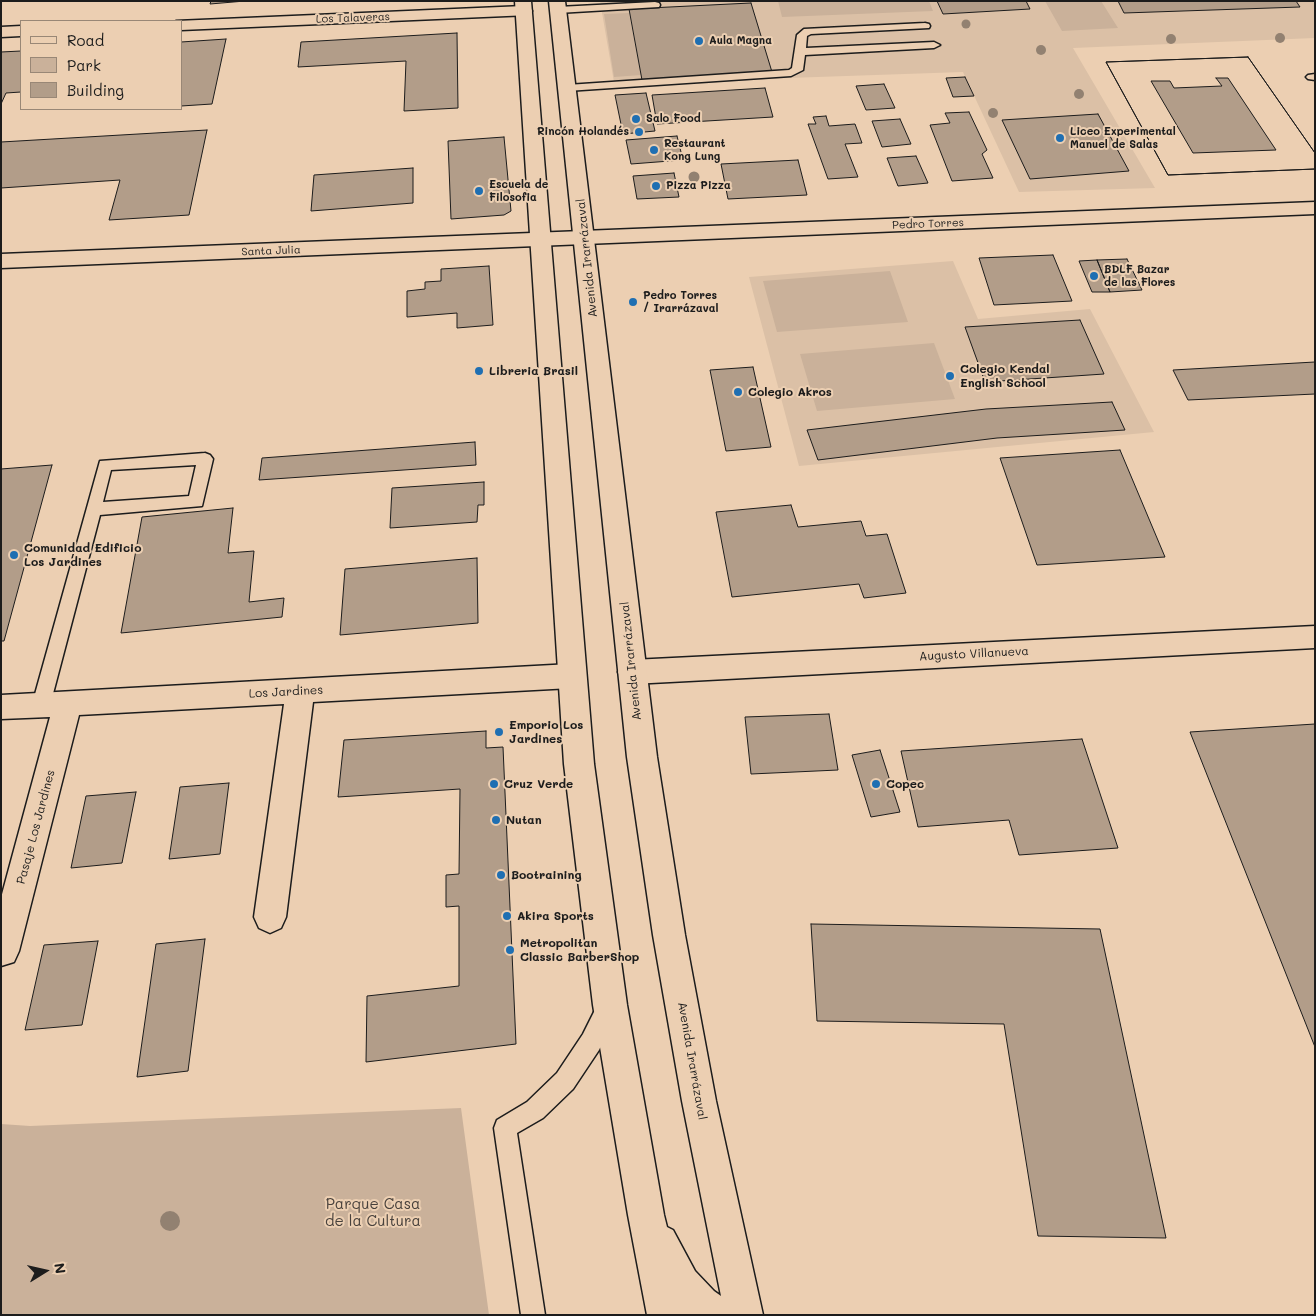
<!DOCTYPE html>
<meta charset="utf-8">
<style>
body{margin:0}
#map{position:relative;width:1316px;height:1316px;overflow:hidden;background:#eccfb2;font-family:Mali,sans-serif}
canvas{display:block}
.frame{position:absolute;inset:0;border:2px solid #1c1c1c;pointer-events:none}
.legend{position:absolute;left:20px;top:20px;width:162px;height:90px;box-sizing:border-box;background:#eccfb2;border:1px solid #998776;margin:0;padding:6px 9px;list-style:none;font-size:15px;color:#1c1c1c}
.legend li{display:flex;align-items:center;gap:10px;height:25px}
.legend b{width:25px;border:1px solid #998776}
.north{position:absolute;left:20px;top:1246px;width:50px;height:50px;-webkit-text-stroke:4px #eccfb2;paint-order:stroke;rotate:80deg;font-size:14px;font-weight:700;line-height:20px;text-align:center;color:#1c1c1c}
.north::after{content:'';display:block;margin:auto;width:18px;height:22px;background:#1c1c1c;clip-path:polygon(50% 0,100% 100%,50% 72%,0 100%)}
</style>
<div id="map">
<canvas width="1316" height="1316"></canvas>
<div class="frame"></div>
<ul class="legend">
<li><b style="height:6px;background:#eccfb2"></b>Road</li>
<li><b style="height:14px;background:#cab19a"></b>Park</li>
<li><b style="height:14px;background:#b29d89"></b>Building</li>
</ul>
<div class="north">N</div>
</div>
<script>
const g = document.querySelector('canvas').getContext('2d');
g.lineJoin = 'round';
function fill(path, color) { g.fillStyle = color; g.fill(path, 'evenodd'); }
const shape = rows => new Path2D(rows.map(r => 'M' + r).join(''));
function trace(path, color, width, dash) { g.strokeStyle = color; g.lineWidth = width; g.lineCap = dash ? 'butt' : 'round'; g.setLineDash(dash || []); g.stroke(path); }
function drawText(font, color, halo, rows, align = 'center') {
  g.font = font + ' Mali,sans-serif'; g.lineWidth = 4; g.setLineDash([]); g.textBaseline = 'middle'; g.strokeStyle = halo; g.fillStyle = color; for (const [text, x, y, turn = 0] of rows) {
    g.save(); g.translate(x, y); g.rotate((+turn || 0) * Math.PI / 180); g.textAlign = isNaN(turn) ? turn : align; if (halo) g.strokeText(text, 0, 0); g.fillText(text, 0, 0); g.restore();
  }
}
fill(shape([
 [600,1,1315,1,1315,38,1073,48,1155,188,1019,192,963,72,788,78,615,88],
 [953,261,978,319,1090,309,1154,432,799,466,749,277]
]), '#dbc0a6');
fill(shape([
 [778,1,929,1,933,11,782,17],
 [1045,1,1101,1,1118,28,1062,31],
 [629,13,641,75,614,77,604,14],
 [890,271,908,322,777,332,763,281],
 [934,343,955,399,817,411,800,354],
 [461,1108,489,1315,1,1315,1,1124,30,1126]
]), '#cab19a');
const building = shape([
 [211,1,245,1,210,4,211,1],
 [937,1,1026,1,1030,9,943,14,937,1],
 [1118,1,1296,1,1300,7,1124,13,1118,1],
 [751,3,772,72,642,80,629,9,751,3],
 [457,33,458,108,404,111,406,61,298,67,301,42,457,33],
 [226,39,212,104,181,106,181,42,226,39],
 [21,51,21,92,6,93,1,104,1,52,21,51],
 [1248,57,1315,153,1315,169,1168,175,1106,62,1248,57],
 [1216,78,1228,78,1276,150,1193,153,1151,81,1170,81,1174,88,1222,86,1216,78],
 [1248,57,1315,153,1315,169,1168,175,1106,62,1248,57],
 [965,77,974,96,953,97,946,78,965,77],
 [884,84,895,108,866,110,856,86,884,84],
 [765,88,773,117,657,124,652,95,765,88],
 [646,93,655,131,623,134,615,95,646,93],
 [969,112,987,150,982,154,993,178,952,181,930,125,950,123,945,113,969,112],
 [1098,114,1129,171,1030,179,1002,120,1098,114],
 [826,116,829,126,855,124,862,143,845,144,858,177,828,179,808,124,816,124,813,117,826,116],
 [900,119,911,144,882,147,872,121,900,119],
 [207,130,189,215,109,220,120,180,1,188,1,142,207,130],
 [677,136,683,160,631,164,626,140,677,136],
 [504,137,511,211,504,215,451,219,448,141,504,137],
 [916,156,928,183,898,186,887,158,916,156],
 [798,160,807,195,728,199,721,164,798,160],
 [413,168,413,203,311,211,314,175,413,168],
 [674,173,679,197,637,199,633,176,674,173],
 [1053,255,1072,301,994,305,979,258,1053,255],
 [1127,259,1142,290,1110,292,1097,260,1127,259],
 [1097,260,1110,292,1092,292,1079,261,1097,260],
 [489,266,493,325,457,328,457,313,407,317,407,291,425,289,425,282,441,281,441,269,489,266],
 [1080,320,1104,374,985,382,965,327,1080,320],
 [1315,362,1315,394,1188,400,1173,370,1315,362],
 [753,367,771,447,726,451,710,370,753,367],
 [1112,402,1125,430,997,438,818,460,807,430,986,409,1112,402],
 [475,442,476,465,259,480,262,458,475,442],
 [1120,450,1165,557,1037,565,1000,458,1120,450],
 [52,465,4,641,1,641,1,469,52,465],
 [484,482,484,505,478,505,477,522,390,528,392,488,484,482],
 [791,505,798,527,861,521,866,536,887,534,906,593,864,598,859,584,732,597,716,512,791,505],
 [233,508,228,553,254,551,249,602,284,598,282,617,121,633,142,517,233,508],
 [477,558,478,623,340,635,345,569,477,558],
 [829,714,838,770,751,774,745,717,829,714],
 [1315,724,1315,1047,1190,732,1315,724],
 [486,731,486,748,503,747,516,1044,366,1062,367,996,459,986,459,906,446,907,446,875,459,874,460,789,338,797,344,740,486,731],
 [1082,739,1118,848,1019,855,1009,820,918,827,901,751,1082,739],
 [880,750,900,812,871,817,852,755,880,750],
 [229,783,220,854,169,859,180,787,229,783],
 [136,792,122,863,71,868,86,796,136,792],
 [811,924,1100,929,1166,1238,1038,1236,1004,1024,817,1021,811,924],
 [205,939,188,1071,137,1077,156,944,205,939],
 [98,941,82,1025,25,1030,44,945,98,941]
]);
fill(building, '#b29d89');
trace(building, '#1c1c1c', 1);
const service = shape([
 [655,2,659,3,660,5,659,7,558,13,553,10,558,7,655,2],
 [925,23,929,24,930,26,929,28,811,34,807,36,806,48,934,42,940,45,934,48,805,55,803,70,791,76,567,91,561,88,567,85,789,70,792,68,797,35,804,29,925,23],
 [1315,74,1315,80,1308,79,1306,77,1308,75,1315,74],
 [205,453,210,455,213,459,202,506,100,515,50,705,47,711,41,713,35,711,32,705,100,461,205,453],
 [196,465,189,496,103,502,111,470,196,465],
 [607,999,615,1002,618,1010,599,1050,573,1089,543,1118,517,1133,545,1315,521,1315,494,1128,497,1120,527,1102,557,1073,583,1034,599,1002,607,999]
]);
const minor = shape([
 [524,6,530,7,532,11,530,15,181,30,181,21,176,21,524,6],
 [21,26,21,36,1,37,1,27,21,26],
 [1315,202,1315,214,1,268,1,254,1315,202],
 [1315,626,1315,648,632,684,622,680,618,672,622,664,632,660,1315,626],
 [571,664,581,668,585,676,581,684,571,688,313,702,286,917,281,928,270,933,259,928,254,917,284,704,79,715,19,951,14,962,1,966,1,898,50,717,1,719,1,695,571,664]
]);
const primary = shape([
 [515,1,531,1,594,764,627,1005,664,1215,667,1227,673,1230,695,1271,714,1291,721,1296,682,1101,653,935,627,757,549,1,565,1,657,757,685,935,716,1101,763,1315,647,1315,628,1215,593,1005,564,764,515,1]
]);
trace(service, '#1c1c1c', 3);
trace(minor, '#1c1c1c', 3);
trace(primary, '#1c1c1c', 3);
fill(service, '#eccfb2');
fill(minor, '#eccfb2');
fill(primary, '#eccfb2');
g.fillStyle = '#928171';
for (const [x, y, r] of [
 [966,24,4.5],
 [1280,38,5],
 [1171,39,5],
 [1041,50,5],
 [1079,94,5],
 [993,113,5],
 [694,177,5.5],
 [170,1221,10]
]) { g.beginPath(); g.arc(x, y, r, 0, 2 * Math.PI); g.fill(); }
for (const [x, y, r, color] of [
 [699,41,5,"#1f6fb2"],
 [636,119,5,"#1f6fb2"],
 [639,132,5,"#1f6fb2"],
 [1060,138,5,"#1f6fb2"],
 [654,150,5,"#1f6fb2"],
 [656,186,5,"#1f6fb2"],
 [479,191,5,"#1f6fb2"],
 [1094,276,5,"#1f6fb2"],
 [633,302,5,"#1f6fb2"],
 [479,371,5,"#1f6fb2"],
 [950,376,5,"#1f6fb2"],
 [738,392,5,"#1f6fb2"],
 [14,555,5,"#1f6fb2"],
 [499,732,5,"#1f6fb2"],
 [494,784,5,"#1f6fb2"],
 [876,784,5,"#1f6fb2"],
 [496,820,5,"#1f6fb2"],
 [501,875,5,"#1f6fb2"],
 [507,916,5,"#1f6fb2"],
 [510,950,5,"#1f6fb2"]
]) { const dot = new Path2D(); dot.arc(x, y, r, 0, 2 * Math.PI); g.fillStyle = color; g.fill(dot); trace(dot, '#eccfb2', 2); }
drawText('11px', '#1c1c1c', '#eccfb2', [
 ["Los Talaveras",353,18,-2],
 ["Pedro Torres",928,224,-2],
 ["Santa Julia",271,251,-2]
]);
drawText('bold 11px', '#1c1c1c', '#eccfb2', [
 ["Aula Magna",709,41],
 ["Salo Food",646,119],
 ["Rincón Holandés",629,132,"right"],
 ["Liceo Experimental",1070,132],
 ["Manuel de Salas",1070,145],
 ["Restaurant",664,144],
 ["Kong Lung",664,157],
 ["Escuela de",489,185],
 ["Filosofia",489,198],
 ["Pizza Pizza",666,186],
 ["BDLF Bazar",1104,270],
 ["de las Flores",1104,283],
 ["Pedro Torres",643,296],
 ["/ Irarrázaval",643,309]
], 'left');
drawText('12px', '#1c1c1c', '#eccfb2', [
 ["Avenida Irarrázaval",587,258,-96],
 ["Augusto Villanueva",974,654,-3],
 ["Avenida Irarrázaval",631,661,-96],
 ["Los Jardines",286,692,-3],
 ["Pasaje Los Jardines",36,827,-75],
 ["Avenida Irarrázaval",692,1061,80]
]);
drawText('bold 12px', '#1c1c1c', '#eccfb2', [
 ["Colegio Kendal",960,369],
 ["English School",960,383],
 ["Libreria Brasil",489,371],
 ["Colegio Akros",748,392],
 ["Comunidad Edificio",24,548],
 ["Los Jardines",24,562],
 ["Emporio Los",509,725],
 ["Jardines",509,739],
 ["Cruz Verde",504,784],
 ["Copec",886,784],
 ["Nutan",506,820],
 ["Bootraining",511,875],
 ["Akira Sports",517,916],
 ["Metropolitan",520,943],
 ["Classic BarberShop",520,957]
], 'left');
drawText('15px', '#48413c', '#eccfb2', [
 ["Parque Casa",373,1204],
 ["de la Cultura",373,1221]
]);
</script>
